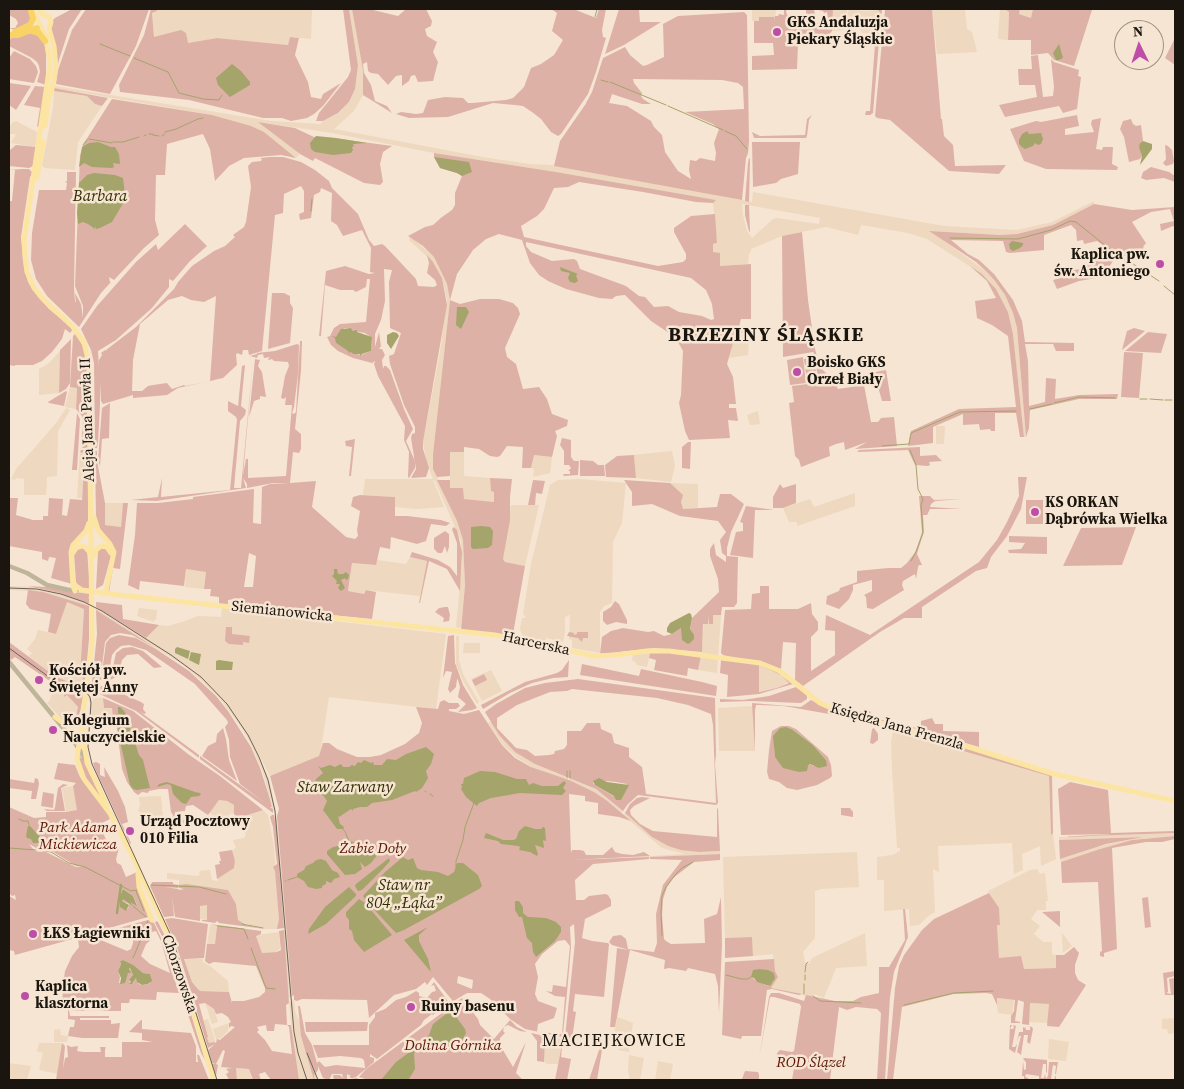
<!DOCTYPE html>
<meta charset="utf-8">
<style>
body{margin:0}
#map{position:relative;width:1184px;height:1089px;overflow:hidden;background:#f6e5d2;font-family:"Source Serif 4",serif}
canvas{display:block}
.frame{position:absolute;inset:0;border:10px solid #1a150e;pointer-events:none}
.north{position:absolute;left:1114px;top:20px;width:50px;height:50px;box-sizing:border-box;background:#f6e5d2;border:1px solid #9e9284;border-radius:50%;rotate:356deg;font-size:14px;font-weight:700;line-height:20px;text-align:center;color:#1a150e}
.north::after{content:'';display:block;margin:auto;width:18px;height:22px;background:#be4da9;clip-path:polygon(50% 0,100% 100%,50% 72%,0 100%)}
</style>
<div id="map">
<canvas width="1184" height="1089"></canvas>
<div class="frame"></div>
<div class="north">N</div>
</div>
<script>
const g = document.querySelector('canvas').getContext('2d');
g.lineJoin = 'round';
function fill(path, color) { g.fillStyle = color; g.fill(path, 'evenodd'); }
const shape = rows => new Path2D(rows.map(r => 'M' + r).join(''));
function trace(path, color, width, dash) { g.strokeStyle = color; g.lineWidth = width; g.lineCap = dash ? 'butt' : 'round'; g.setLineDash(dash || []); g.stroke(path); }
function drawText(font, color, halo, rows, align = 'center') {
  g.font = font + ' "Source Serif 4",serif'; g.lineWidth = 5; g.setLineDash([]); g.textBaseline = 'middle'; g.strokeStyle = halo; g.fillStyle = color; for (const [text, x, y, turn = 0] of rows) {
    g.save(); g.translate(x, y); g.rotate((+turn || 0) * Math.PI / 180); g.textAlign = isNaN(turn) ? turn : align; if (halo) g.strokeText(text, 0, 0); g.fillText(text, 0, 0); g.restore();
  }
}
fill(shape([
 [156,9,312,9,311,39,290,37,288,45,217,38,188,43,154,37,152,13,157,11],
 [349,9,352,9,363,70,363,95,354,111,334,129,488,158,530,164,550,165,752,202,753,192,944,226,1017,230,1052,222,1094,201,1094,204,1053,225,1017,234,1000,235,930,231,987,272,995,281,1005,295,1013,313,1017,328,1026,437,1024,437,1013,334,1008,312,996,289,982,274,927,239,908,233,861,225,858,235,826,227,782,236,751,249,751,252,749,253,748,264,720,266,713,252,713,244,717,243,713,203,716,200,556,172,434,153,332,133,259,122,300,154,296,158,264,132,212,115,54,88,55,86,271,121,320,124,323,121,339,113,349,102,358,65],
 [742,204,820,218,819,224,777,218,773,219,752,238,747,231,743,215],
 [752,9,776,9,775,21,752,21],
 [833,9,847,9,847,17,849,9,864,11,878,10,880,13,879,30,873,33,862,33,860,29,832,31],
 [932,9,965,9,967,29,972,32,977,52,937,54],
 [1000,9,1005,9,1009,11,1008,40,998,39],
 [1020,9,1033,9,1032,18,1019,14],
 [54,91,87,96,95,104,102,106,78,142,75,170,45,168,42,166,53,107],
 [16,121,37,132,36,147,11,143,16,134,9,134,9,128,13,122],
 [411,237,434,257,447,284,450,300,433,454,433,468,457,521,463,540,465,585,461,627,459,628,456,627,462,564,461,541,435,481,433,480,444,507,417,509,395,507,395,497,363,495,365,479,433,479,426,459,423,442,440,352,447,300,442,278,433,262,409,240],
 [736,333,749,333,748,355,729,358],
 [60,351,59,393,39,395,39,369,49,363],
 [70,387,77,387,76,409,65,407],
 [66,408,70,410,69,412,58,431,57,476,47,477,46,495,24,495,24,479,16,478,15,480,11,479,16,469,57,422],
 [758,411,760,424,750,425,747,415],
 [936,426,945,426,944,444,936,444],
 [450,451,464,452,464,476,490,478,491,491,494,491,494,502,464,499,450,488],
 [672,451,675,466,671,482,636,478,634,455],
 [80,452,85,452,82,498,77,498],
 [533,455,552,457,550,473,533,477,534,469,531,468],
 [579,479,626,483,622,523,613,542,612,603,604,606,600,612,600,653,572,648,572,640,569,639,570,615,565,617,565,633,563,642,546,638,545,642,523,636,520,629,522,618,526,618,523,614,531,564,550,485,558,480],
 [670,483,698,484,698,508,683,509],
 [855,493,855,506,797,526,797,522,789,522,783,508,810,499,814,507],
 [105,503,123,503,121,527,105,525],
 [511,505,539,505,525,566,505,562,503,559],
 [410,557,427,561,420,596,366,590,364,594,348,591,352,563,375,565,377,560,406,564],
 [186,569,206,572,204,589,185,587],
 [9,586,38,587,38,589,67,595,90,604,89,606,43,592,9,590],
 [67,601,84,608,80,675,83,678,80,686,56,677,29,656,32,653,27,649,35,639,38,630,56,634],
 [96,607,146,638,159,625,168,626,185,621,198,616,221,617,222,608,446,634,436,709,329,697,320,756,270,776,253,743,269,779,276,812,273,809,263,773,250,742,239,724,221,700,202,681,183,665,96,610],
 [139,608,157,610,156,620,154,620,154,622,137,616],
 [704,615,721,615,717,673,698,670,702,652],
 [456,636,459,636,459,660,463,674,479,702,477,704,464,683,456,665],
 [464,643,480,643,480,653,463,653],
 [650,653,647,667,637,665,636,663,632,660,633,654],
 [759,665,781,675,789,682,777,688,758,692],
 [491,670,502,691,482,701,471,679],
 [47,676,88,693,92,701,91,715,93,697,103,698,104,708,112,707,113,720,90,722,88,745,87,745,87,738,90,704,88,696,64,687,67,690,64,697,67,695,78,707,76,716,68,723,65,723,47,703,50,700,53,683,58,685],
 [753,706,755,751,719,751,718,708],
 [492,721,499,735,535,764,566,777,565,780,532,767,516,757,503,745,488,723],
 [893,731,1049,776,1051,834,1053,833,1056,859,1041,866,1040,846,1022,854,1023,870,1014,874,1012,843,938,846,939,872,933,869,935,912,927,917,919,925,910,926,909,909,884,911,884,880,877,880,877,857,892,855,897,853,897,851,900,852,900,848,897,848,892,769,891,743],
 [570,778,596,789,623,811,622,813,594,792,569,781],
 [73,786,78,810,66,812,62,788],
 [161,796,163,818,149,819,138,811,140,805,139,797],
 [219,800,227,801,234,805,234,814,232,813,222,820,208,812],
 [263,810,268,815,274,847,279,920,277,929,265,929,240,922,238,920,236,904,228,890,179,885,179,880,167,879,167,873,199,876,200,871,210,870,212,880,218,881,218,877,234,867,235,861,232,850,236,848,233,840,244,838,246,834,241,827,245,816],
 [625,813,652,837,668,846,699,852,720,851,720,854,571,861,685,854,662,848,623,815],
 [274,816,277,818,277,823,287,928,284,928],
 [1175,833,1175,836,1132,840,1100,849,1061,862,1060,859,1100,846,1141,837,1059,840,1059,837],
 [857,852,859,887,821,889,815,891,815,938,803,952,805,962,809,964,812,958,865,933,867,966,836,968,824,998,814,994,812,997,771,988,778,977,775,971,773,954,753,956,752,937,725,938,723,857],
 [1037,869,1040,874,1045,873,1048,901,1046,901,1046,910,1037,910,1031,919,1040,926,1034,934,1043,942,1052,942,1052,954,1056,955,1056,968,1024,969,1022,964,999,958,997,925,1000,925,999,909,988,891,1030,870],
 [200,905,207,905,207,920,200,919],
 [210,925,217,926,215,944,207,944],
 [287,930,291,984,294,995,288,998,284,931],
 [279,932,280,948,277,952,261,953,256,935],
 [1062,933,1072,946,1063,953],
 [184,958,203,959,203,962,210,966,228,981,229,992,200,991,192,982],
 [996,998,1014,1000,1012,1015,998,1013],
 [294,1000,295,1011,300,1023,308,1056,319,1080,299,1080,294,1054,289,1003],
 [204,1003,214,1009,218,1022,212,1024,206,1005],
 [1030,1003,1049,1004,1048,1023,1028,1022],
 [103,1005,103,1011,84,1011,84,1006],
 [617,1017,633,1023,629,1052,618,1050,620,1041,613,1040],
 [1175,1018,1175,1033,1168,1034,1167,1029,1162,1029,1162,1019],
 [208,1019,215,1040,215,1042,209,1043,207,1038,208,1037,202,1021],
 [229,1023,228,1031,221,1038,216,1039,213,1029],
 [60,1029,61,1035,68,1036,67,1042,54,1042,54,1030],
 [557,1039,563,1039,558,1064,547,1064,544,1062,545,1041,555,1041],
 [1049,1039,1069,1042,1066,1061,1048,1059],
 [39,1043,62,1043,58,1074,39,1070,43,1052,37,1052],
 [629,1055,644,1058,640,1080,630,1080,628,1071],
 [658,1061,673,1064,670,1080,655,1080],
 [9,1063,31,1066,27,1080,9,1080],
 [236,1068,249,1069,252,1079,251,1080,237,1080]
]), '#eed8bf');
fill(shape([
 [9,9,27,9,31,14,31,21,15,30,9,28,15,28,18,23,16,19,9,15],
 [72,9,82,9,69,29,59,60,56,74,51,28,52,21,55,18],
 [86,9,149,9,136,46,110,94,56,84,58,70,72,30],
 [151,9,156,9,157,11,152,13,154,37,181,30,186,33,188,43,217,38,288,45,290,37,299,38,295,55,308,82,311,97,321,99,323,94,341,83,323,106,314,114,307,118,291,121,282,118,263,118,189,100,120,92,119,85,144,35],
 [343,9,349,9,358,65,355,89,349,102,338,113,323,121,316,121,319,113,348,77,351,70],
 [352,9,369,9,398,16,406,9,426,9,432,21,431,26,425,29,427,36,437,42,433,52,438,62,433,81,418,82,415,75,411,76,409,81,402,86,402,75,396,76,388,85,378,74,371,73,368,71,367,62,363,64,364,73,371,85,375,101,387,106,392,113,363,95,363,70],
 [551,9,576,10,596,18,599,9,606,9,602,30,603,37,606,38,596,72,588,94,561,134,558,136,551,132,541,119,532,112,523,106,515,105,493,103,448,117,409,118,396,114,401,112,416,114,423,113,428,100,445,97,463,98,468,103,472,103,506,100,513,98,524,87,531,68,541,64,554,55,563,40,552,31,557,13],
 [619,9,639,9,640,22,661,22,624,45,605,54],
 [784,9,786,10,787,15,804,16,802,20,797,21,802,21,805,18,805,24,808,22,806,21,806,9,814,9,815,15,812,15,813,15,813,21,816,19,815,23,825,23,824,20,828,19,827,12,824,13,823,11,818,10,818,9,833,9,832,31,823,43,798,44,797,69,752,70,752,56,774,55,773,43,754,43,754,21,759,21,759,17,774,17,774,21,775,16,778,16,779,14,784,15],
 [880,9,882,10,881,18,873,113,870,115,865,115,866,111,870,111,876,31,879,30,880,13,878,10,869,10],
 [932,9,941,119,942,119,944,136,953,145,955,166,1006,165,999,174,949,171,890,120,877,118,875,116,885,10],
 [1005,9,1020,9,1019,14,1031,18,1033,9,1092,10,1074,66,1054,60,1048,53,1031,55,1031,40,1008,40,1009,12],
 [744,12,747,15,749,141,748,153,746,158,742,200,554,166,560,141,585,105,592,92,603,58,625,47,630,55,643,66,647,65,664,57,663,24,678,16],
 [633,79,722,80,738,83,743,87,744,109,685,112,713,124,719,129,714,143,716,153,715,161,700,158,696,161,690,160,689,170,691,179,678,171,665,152,662,135,654,127,651,121,627,106,609,103,612,94,642,104,651,104,643,99,641,96,642,93,634,83],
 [33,32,44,41,46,54,46,85,37,82,40,72,39,66,37,62,32,58,9,46,9,39],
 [1175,38,1175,65,1165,58],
 [14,51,30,59,36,66,38,72,34,83,9,79,9,58],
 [1038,55,1043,97,1053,96,1054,87,1051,59,1054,62,1079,70,1078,76,1081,77,1077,109,1063,113,1059,106,1005,117,999,105,1037,97,1035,85,1019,85,1018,69,1032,69,1031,56],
 [9,83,31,86,16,110,9,105],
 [35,86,45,87,40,125,37,127,40,108,24,105],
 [54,88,70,91,108,98,102,106,95,104,87,96,54,91],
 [112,99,212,115,251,126,264,132,296,158,281,155,244,158,229,166,215,181,210,149,203,134,167,144,165,175,156,175,155,220,159,235,144,248,114,280,109,277,110,282,111,282,101,293,79,327,47,296,36,279,31,260,32,233,39,190,66,190,67,183,65,182,67,181,67,172,76,172,74,288,75,301,76,303,75,293,81,304,83,318,83,306,75,286,80,155,84,143],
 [812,115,809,120,807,136,806,138,754,138,752,132,760,136,805,135,807,119],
 [1077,115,1079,126,1065,129,1065,135,1094,132,1091,124,1092,120,1101,118,1096,149,1102,150,1103,147,1113,147,1112,164,1118,167,1117,170,1046,169,1024,161,1010,129,1036,121,1041,122],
 [1131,119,1133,124,1136,126,1141,125,1143,141,1140,143,1142,156,1140,159,1129,162,1124,137,1120,129,1123,121],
 [258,122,295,128,314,137,333,138,392,146,383,152,380,164,383,182,380,185,364,183,315,158,313,161,300,154],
 [752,142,800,142,798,174,781,179,776,183,753,187],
 [16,145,36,147,33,166,29,168,9,166,10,150],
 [1165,145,1168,146,1172,150,1174,161,1173,164,1166,166,1163,163,1166,159],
 [434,153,556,172,716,200,713,203,696,202,643,192,579,182,568,187,554,188,544,209,537,216,521,226,524,237,658,266,683,262,686,259,686,254,674,232,674,228,691,216,715,214,717,243,713,244,713,252,720,253,720,266,751,264,751,319,741,319,739,327,751,327,751,329,749,333,736,333,727,364,733,377,736,404,729,404,729,408,736,408,738,421,728,420,730,438,689,440,685,431,679,403,681,395,683,351,678,342,669,333,651,321,625,295,616,296,612,299,599,298,566,289,548,281,539,275,530,263,522,240,499,234,486,239,473,250,457,274,450,300,460,304,480,299,499,299,513,303,518,308,520,314,505,348,507,357,516,364,523,389,539,387,547,399,552,414,568,420,567,426,555,431,557,436,552,457,534,455,531,468,522,468,523,447,507,446,500,456,497,457,490,456,479,449,464,447,464,452,450,452,450,476,437,477,433,469,433,454,450,300,447,284,434,257,423,246,408,236,425,227,433,225,442,217,452,210,455,205,455,193,462,176,457,173,440,168,434,157],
 [526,242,691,278,706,290,712,304,714,319,711,320,702,316,679,312,668,306,654,307,645,297,639,296,626,286,580,269,577,261,574,259,552,261,531,252,526,246],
 [270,157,283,157,301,162,315,170,329,181,332,188,358,214,369,240,374,246,382,244,385,246,416,279,418,286,434,287,437,285,435,280,427,273,429,263,427,255,433,262,442,278,447,305,423,442,423,449,429,468,426,477,411,478,416,469,411,438,412,434,415,433,415,427,404,405,390,364,389,356,394,354,401,333,390,328,389,282,392,270,384,269,385,301,381,320,375,334,375,347,379,332,381,346,379,349,382,349,385,355,382,360,383,369,384,366,386,366,390,370,404,409,413,429,406,441,415,461,415,468,409,478,408,477,409,452,404,440,405,426,378,376,374,364,375,361,372,363,353,358,338,351,331,345,327,337,330,336,334,328,340,324,366,322,370,279,367,279,366,287,356,292,353,290,340,290,325,285,321,336,319,336,326,271,345,266,369,274,375,273,370,272,371,248,362,230,343,236,337,225,331,221,332,193,321,188,320,192,314,195,311,218,300,220,299,214,304,212,304,191,301,186,284,194,283,213,275,215,262,351,249,355,248,350,243,350,242,355,237,353,236,355,237,365,223,378,178,388,167,395,133,398,133,395,103,404,101,401,100,382,100,405,98,443,97,448,95,448,94,363,91,350,81,329,97,306,136,262,156,244,158,250,185,224,207,246,190,261,173,281,169,279,169,287,152,308,116,340,98,351,99,366,99,360,102,355,101,353,105,350,106,351,106,350,136,327,174,289,178,282,192,266,214,251,225,246,235,237,233,235,244,227,246,222,251,187,248,166,252,162,261,161,262,159,260,158],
 [182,296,191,300,204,302,216,296,210,381,185,386,184,385,172,389,167,383,153,385,148,386,142,391,132,391,133,360,140,324,168,300],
 [344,328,351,328,353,331,365,333,372,338,371,351,361,355,350,352,348,353,349,351,336,343,336,338],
 [749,158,750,159,749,202,745,201,748,163],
 [1151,167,1169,172,1175,176,1175,182,1164,178,1146,180,1141,178,1143,172],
 [22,169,29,169,33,173,30,177,21,237,24,267,28,282,38,297,49,309,73,329,70,333,65,329,62,339,52,352,42,361,33,365,15,365,15,366,9,365,9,201,12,201,15,170,9,170],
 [1094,204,1132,210,1175,207,1175,227,1173,226,1161,231,1160,224,1174,221,1170,209,1151,212,1132,222,1146,243,1143,247,1144,248,1129,264,1117,255,1107,270,1110,273,1107,276,1079,281,1057,289,1053,280,1065,277,1069,272,1074,270,1087,268,1087,262,1114,253,1097,241,1084,244,1083,240,1077,241,1076,230,1071,225,1044,235,1044,250,1010,253,1006,252,1003,241,951,240,968,254,979,260,994,274,1013,300,1022,321,1025,342,1074,343,1074,351,1056,351,1053,344,1025,344,1028,361,1029,406,1045,402,1046,378,1056,379,1055,399,1079,395,1118,394,1117,399,1079,399,1030,410,1029,428,1026,437,1017,328,1013,313,1005,295,995,281,987,272,976,262,929,231,1000,235,1017,234,1053,225],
 [745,205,749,205,750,232,749,231,745,215],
 [802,232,808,300,815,349,820,367,834,381,838,389,864,385,871,422,878,422,881,418,894,417,897,446,855,449,867,442,845,450,844,442,836,444,829,447,830,456,801,467,799,460,795,456,789,403,794,402,792,386,815,383,818,381,815,355,813,352,783,357,782,236],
 [970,266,982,274,996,289,1008,312,1013,334,1024,437,1020,437,1016,413,995,413,995,431,991,431,990,429,980,430,979,424,963,425,963,414,933,427,933,443,908,446,911,431,959,409,1016,407,1008,336,992,325,977,318,975,301,996,298,987,281],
 [272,293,284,293,290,296,290,303,293,308,290,343,268,349],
 [1134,328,1145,331,1122,350,1127,331],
 [1148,332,1167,334,1161,353,1125,351],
 [76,333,84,348,87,363,88,448,83,448,81,445,83,424,82,416,76,409,77,388,70,387,73,336],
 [71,339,70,383,66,389,59,393,60,350],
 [300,341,302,341,301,371,295,429,301,434,301,449,299,453,293,452,290,483,316,481,312,507,346,537,355,539,358,536,357,530,360,511,351,506,353,497,360,495,395,497,395,516,407,516,441,520,450,523,446,526,431,524,426,541,417,544,391,537,390,549,380,547,376,565,352,563,348,591,364,594,366,590,376,592,372,619,242,606,242,598,228,600,228,605,219,604,219,597,210,596,211,589,204,589,206,572,186,569,184,586,140,581,139,590,128,585,135,535,137,503,158,503,193,499,193,497,254,489,253,523,261,524,262,487,270,484,289,483,273,483,247,488,247,484,243,478,246,488,156,501,131,500,158,497,162,478,161,497,230,490,237,420,236,417,228,411,228,401,238,406,242,366,245,365,241,406,246,410,245,415,240,421,234,488,241,488,253,361,243,475,246,459,248,459,248,478,286,476,292,405,285,405,286,397,284,399,281,398,285,376,289,366,288,362,274,361,272,359,269,360,268,359,270,357,264,358,263,354,258,355,257,358,250,356,257,354,257,353,275,351,297,344,299,345,298,374,294,407,292,413,294,414,296,412],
 [249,553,256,556,253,587,244,587],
 [1124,352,1143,353,1139,398,1121,397],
 [803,357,806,383,790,385,787,360],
 [814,358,817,380,807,381,804,359],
 [255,359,260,360,258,366,262,372,266,397,260,396,260,399,254,401,249,417],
 [886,370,891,401,882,401,876,379,871,379,870,373],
 [66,391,67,392,64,406,49,403,48,402],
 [110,403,109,438,102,439,100,466,98,460,102,408],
 [77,413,80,419,77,470,72,470],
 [562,438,571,440,571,457,574,461,579,461,578,475,564,476,563,474,570,474,570,471,568,471,571,468,569,465,564,465,564,451,560,445],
 [355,439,351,476,349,476,352,447,346,446,345,441],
 [688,442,691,442,690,469,682,468,682,447],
 [920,447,920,456,936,455,942,461,929,462,930,465,928,466,915,465,908,450,857,452,859,450],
 [81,450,88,450,88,520,87,527,72,546,72,584,51,578,56,558,49,557,48,561,42,559,42,552,9,546,9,498,18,498,16,515,33,520,43,520,43,516,48,516,49,498,63,499,62,515,67,516,70,499,82,500,85,453,80,452],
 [95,451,97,451,97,461,105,503,105,525,121,527,123,503,128,503,120,569,113,568,109,592,108,591,115,552,100,531,96,519],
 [634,455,636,478,606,477,605,465,617,456],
 [580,460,593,461,598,465,604,465,605,476,580,476],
 [1018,477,1027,477,1021,509,1007,536,991,557,987,568,976,571,922,607,922,618,904,618,880,632,803,686,795,680,796,643,783,642,781,669,723,655,721,653,725,610,751,609,752,594,760,593,760,586,769,586,769,609,798,609,811,603,812,614,818,622,818,630,811,637,811,671,835,655,835,631,825,630,826,615,870,635,979,562,997,540,1007,522,1019,496],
 [490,478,512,479,510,497,510,520,503,559,505,562,525,566,513,634,510,635,461,630,465,585,463,540,457,521,437,480,450,480,450,488,463,488,464,499,494,502,494,492,491,491],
 [533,480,545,481,542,494,536,493,535,505,528,505],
 [624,480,670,483,683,495,681,502,683,509,717,507,720,494,731,494,744,504,731,532,727,548,727,556,738,557,737,603,734,607,722,607,721,615,713,615,713,624,709,624,708,615,708,624,703,624,702,652,655,648,600,654,602,637,611,631,623,628,648,632,654,631,664,636,672,634,681,628,690,630,692,618,719,592,718,579,710,556,710,549,714,543,716,555,726,562,726,556,722,553,720,540,726,532,718,521,680,516,652,504,632,506,632,492],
 [780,484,783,488,796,484,796,503,783,508,773,508,773,497],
 [919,496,930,496,934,500,962,499,935,501,931,504,930,507,962,509,930,509,927,515,923,515,924,531,917,554,922,565,919,565,918,567,916,579,915,574,903,581,902,585,904,590,873,609,867,608,866,597,864,595,872,591,872,580,853,585,853,590,849,599,839,609,826,604,827,596,839,591,840,588,857,582,857,571,888,568,901,568,907,563,916,551,922,532],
 [1026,500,1043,500,1043,524,1026,524],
 [746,506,774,510,755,510,753,558,730,555,736,532,743,531,743,523,740,522],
 [454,527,457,530,462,552,460,591,447,569,429,561,420,603,419,603,427,561,410,557,412,552,438,560,450,567,457,576,457,543,452,529],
 [1136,527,1122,565,1063,566,1081,528],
 [445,531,449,534,449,547,447,553,445,546,442,553,438,553,434,549,434,538],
 [1009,536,1047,537,1047,554,1009,553,1008,550,1021,549,1025,543,1009,542],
 [104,546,110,553,111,556,103,585,96,589,98,551],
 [80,547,87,550,90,589,80,589,76,582,74,554],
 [28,586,45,587,47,586,68,591,90,594,90,597,88,597,90,599,90,604,60,593],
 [28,590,43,592,89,606,89,639,84,693,79,717,71,723,68,723,76,716,78,707,67,695,64,697,64,692,67,690,64,686,54,684,15,657,11,660,9,657,9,642,56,677,80,686,83,678,80,675,84,609,67,602,56,634,48,632,51,614,30,609,26,604],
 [615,601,619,604,627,620,627,624,616,622,607,625,603,621,603,612,611,607],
 [96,602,122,605,123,619,159,625,146,638,96,607],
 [445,607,448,607,450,615,449,621,443,622,444,618,435,612,439,608],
 [96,610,156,648,132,635,120,633,111,635,105,642,101,674,97,680,92,683,97,634],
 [226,627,232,627,232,634,250,636,249,643,243,642,243,645,229,644,225,641],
 [569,632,574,633,574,635,577,634,577,632,588,632,588,638,583,638,582,642,578,638,567,636],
 [119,635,136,638,156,649,189,671,216,696,228,711,251,747,260,768,269,796,272,807,270,807,273,809,273,813,200,759,200,756,265,803,240,784,230,757,229,740,225,727,228,723,227,720,195,684,146,650,129,645,121,646,116,650,112,655,108,679,99,680,102,672,106,643,110,638],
 [454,635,455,663,463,685,477,708,472,710,458,712,466,704,458,697,460,687,458,680,457,679,456,687,450,693,448,689,452,672,446,671,443,678,448,636],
 [132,647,143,651,162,667,154,668,138,654,127,655,122,660,118,676,110,680,116,653,123,648],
 [659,652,701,656,698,670,688,668,687,676,654,670,656,660,649,658,650,653],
 [569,660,568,677,553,678,532,683,510,693,483,709,481,705,525,682,557,673,562,670],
 [721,660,760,664,774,670,793,684,759,694,727,697,728,675,720,673],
 [759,665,781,675,789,683,777,688,759,692],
 [582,664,639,676,641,669,702,682,717,686,716,696,580,675],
 [484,674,487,680,475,686,472,680],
 [578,679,715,698,716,755,715,764,718,803,716,805,638,795,628,804,623,811,596,789,535,764,515,752,499,735,485,712,496,704,525,688,545,683],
 [572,689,657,698,688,705,711,714,713,725,716,803,646,794,642,767,629,757,629,748,614,743,612,734,601,729,600,723,587,723,581,731,567,731,567,745,564,749,555,751,554,754,549,755,535,756,527,750,516,748,497,728,497,718,517,705,550,692,567,691],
 [596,780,616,782,627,784,615,797,595,785,593,783],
 [101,686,114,688,116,691,141,702,144,704,143,709,146,713,144,714,139,711,199,755,199,758,136,711,91,690,91,688,109,695,99,690],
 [796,687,807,695,807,699,801,703,750,701,720,702,720,699,743,700,769,696],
 [103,698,133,711,188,754,220,776,263,810,245,816,243,819,239,819,234,814,234,805,227,801,219,800,208,815,193,805,186,806,185,811,175,812,175,815,184,820,184,826,180,823,168,824,167,821,172,820,173,815,171,812,168,789,159,789,149,791,148,793,142,792,138,795,134,792,127,782,122,769,116,721,113,720,112,708,104,708],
 [444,700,449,703,458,703,460,706,456,709,449,709,449,711,464,714,479,710,502,745,515,758,531,767,569,780,594,792,606,800,631,821,619,817,598,814,598,803,585,801,585,796,569,794,571,853,572,850,580,850,584,851,586,855,603,855,612,847,615,852,622,854,633,855,644,852,650,856,571,860,649,857,649,859,593,864,575,880,576,900,584,900,589,896,605,894,608,895,611,900,611,906,585,919,582,938,592,941,608,943,609,944,604,997,575,994,573,1011,576,1012,572,1039,565,1037,575,942,574,924,570,927,571,947,567,993,563,1034,562,1037,525,1029,510,1019,490,999,481,993,467,993,452,1002,452,1000,433,977,427,985,425,982,416,989,394,995,369,1018,367,1000,302,999,297,1001,294,1000,294,995,292,996,277,816,279,809,270,776,319,756,323,743,329,743,337,749,357,757,370,757,381,755,405,744,419,733,422,723,416,707,438,709,440,702],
 [565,940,570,946,566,987,553,985,552,992,546,991,555,996,565,997,562,1034,537,1032,538,1024,554,1018,557,1008,538,1001,535,994,538,977,535,964,542,954,558,941],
 [458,976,473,980,472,989,457,983],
 [811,700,826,708,933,737,1052,775,1053,833,1051,835,1049,776,908,735,829,714,784,706,759,705,756,705,755,710,755,751,752,703,801,707],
 [870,711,873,718,921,729,921,721,932,718,935,724,943,724,943,731,979,732,979,747,920,730,869,719,847,712],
 [781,726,789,726,796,729,828,757,831,765,832,776,830,778,817,785,797,790,787,788,779,782,769,779,767,772,769,750,772,731],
 [793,730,813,745,826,760,813,766,811,764,808,766,775,757,774,740],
 [223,728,226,739,229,760,237,781,202,756,208,746,216,742,217,734],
 [874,728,878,734,878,740,873,744,870,743,872,729],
 [79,753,81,758,83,758,103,800,96,794,80,769],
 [96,762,100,764,100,775,105,777,104,767,118,791,125,807,128,822,122,824,131,843,130,844,95,769,93,763],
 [58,763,75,765,80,777,107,812,110,819,102,823,104,835,108,844,119,848,116,859,117,863,121,865,126,877,137,872,148,917,88,934,84,931,74,933,76,938,15,955,14,951,9,950,9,896,16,900,15,895,12,896,9,893,9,807,34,818,46,817,46,812,66,812,77,810,73,786,76,783,54,779],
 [29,844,38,849,47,849,55,853,76,866,86,867,76,867,46,852,35,851],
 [123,889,133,896,137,905,127,899,126,899,128,901,122,898,122,901,129,904,128,909,120,906,120,895],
 [35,778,38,779,39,784,36,799,31,799,32,791,9,788,9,779,34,783],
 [1070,782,1108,790,1111,833,1175,831,1175,833,1059,837,1111,834,1061,835,1058,789],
 [63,784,68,785,61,788,65,811,47,811,44,809,54,810,55,807,58,788],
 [43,792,54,794,53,808,41,806],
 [642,797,650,798,634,806,630,810,631,815,640,824,653,831,717,837,717,808,718,809,720,851,699,852,681,850,668,846,652,837,625,813,630,804,637,798],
 [850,808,853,812,853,817,841,815,841,808],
 [272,815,274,815,276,826,284,928,277,929,279,919,275,871,273,867,277,864,273,827,270,817],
 [1175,836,1175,839,1162,842,1146,842,1112,848,1117,949,1104,953,1104,957,1100,956,1100,952,1102,951,1098,882,1062,883,1061,862,1100,849,1132,840],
 [1143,837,1106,844,1060,859,1059,840],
 [232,850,235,861,234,868,217,879,215,865,220,864,219,861,221,861,219,852],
 [720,854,720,860,694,862,673,878,667,887,663,899,662,915,664,939,666,941,671,944,705,943,704,919,717,914,721,897,722,945,719,1013,718,986,715,974,688,968,686,971,669,968,664,969,665,960,630,950,615,1027,610,1027,617,948,629,950,612,945,609,942,613,936,621,935,626,939,628,949,654,952,657,943,656,914,663,885,682,860,650,859,650,857],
 [152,882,173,882,173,884,179,885,178,888,165,887,178,889,180,890,184,889,179,888,179,885,186,884,228,890,236,904,238,920,246,925,265,929,219,923,217,921,215,923,202,921,202,920,207,920,207,905,200,906,200,921,175,917,172,897,174,916,164,917,150,886,151,885],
 [989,893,999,908,1000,925,997,925,999,958,1021,956,1024,969,1056,968,1056,955,1064,955,1074,947,1079,953,1075,965,1075,973,1078,980,1086,985,1059,1027,1047,1026,1049,1004,1030,1003,1029,1025,1022,1024,1024,1002,1018,1000,1015,1021,1020,1022,1020,1023,1011,1023,1011,1016,1014,1011,1015,1000,997,998,997,1005,992,994,986,993,953,994,902,1007,893,1080,887,1080,895,988,899,966,904,955,922,930,934,919],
 [1148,897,1151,927,1145,928,1142,898],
 [903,909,905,909,908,937,894,972,890,997,885,1080,877,1080,881,1013,877,1009,856,1007,847,1010,839,1007,830,1080,792,1080,795,1062,787,1060,777,1062,777,1053,780,1050,792,1052,794,1051,801,1007,800,1004,774,997,770,997,759,1059,769,997,771,993,779,993,804,1001,806,995,835,1001,853,1001,861,997,879,993,879,967,889,967,905,940],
 [1060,911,1060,927,1042,912,1043,912],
 [172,918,208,924,204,958,184,959,192,982,197,988,200,991,229,992,232,1003,232,1001,244,1001,259,997,265,992,265,988,256,966,214,962,209,964,205,961,207,944,215,944,217,926,210,924,261,931,261,934,256,936,262,953,277,952,281,950,279,931,284,930,289,1003,286,1005,287,1025,291,1025,299,1080,271,1080,265,1072,259,1074,261,1080,253,1080,249,1069,236,1068,237,1080,229,1080,226,1074,229,1072,226,1069,232,1068,221,1067,225,1051,223,1050,216,1064,218,1065,216,1076,212,1064,215,1063,212,1063,208,1050,215,1044,208,1048,177,947,165,919],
 [205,1003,214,1009,216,1014,222,1013,228,1017,231,1022,229,1023,229,1028,231,1026,235,1027,220,1040,217,1039,216,1043,214,1042,209,1043,207,1038,208,1037,199,1004],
 [275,1024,287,1025,289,1027,292,1054,272,1051,265,1040,257,1032,259,1030,257,1027,266,1025,267,1031,274,1031],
 [148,920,154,923,161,938,179,993,157,992,156,1000,130,999,129,1003,121,1003,121,1011,103,1011,102,1005,84,1006,84,1011,69,1010,70,1016,109,1016,109,1018,80,1018,80,1020,111,1020,111,1024,120,1023,118,1038,82,1038,68,1036,70,1027,74,1027,75,1020,68,1019,68,1010,62,1009,63,986,65,971,72,956,79,947,78,939],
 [128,928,133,929,133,943,131,949,127,951,96,938,98,936],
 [156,931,161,941,170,973,150,964,141,956,146,944,152,939,151,932],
 [123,960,143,973,150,974,151,981,149,984,142,985,139,984,136,978,133,983,129,984,131,983,129,981,133,975,130,968,125,979,125,983,119,983,120,977,118,971,121,964,120,961],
 [156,921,158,922,168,942,182,984,177,981,163,938,155,923],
 [752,937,753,956,725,958,725,938],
 [774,959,775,971,778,977,771,988,802,994,799,995,772,989,767,990,761,1036,742,1036,741,1039,722,1035,725,962],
 [759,969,770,972,773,981,769,986,756,981,752,977,753,971],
 [1175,971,1175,976,1167,978,1168,992,1166,993,1171,994,1169,979,1175,978,1175,995,1165,995,1163,973],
 [434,982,450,1004,433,1015,432,1014,424,1020,421,1025,377,1059,370,1054,370,1057,374,1058,374,1062,356,1077,353,1077,362,1080,351,1078,349,1077,351,1076,347,1074,347,1080,334,1080,333,1075,340,1075,343,1078,342,1074,345,1074,332,1074,329,1080,323,1078,318,1066,318,1070,316,1073,306,1051,315,1074,314,1076,315,1080,314,1080,301,1036,298,1006,300,1006,305,1033,312,1045,317,1063,319,1061,325,1067,336,1065,365,1068,364,1060,361,1058,340,1056,318,1058,313,1045,369,1045,369,1025,375,1017,375,1013,385,1009,396,1000,406,997,416,991,419,993,419,996,427,998,432,992,436,991,434,985,431,986],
 [178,985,183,988,205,1060,201,1053],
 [462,998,478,1019,480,1025,494,1039,510,1020,517,1027,527,1032,520,1031,508,1025,504,1027,503,1031,505,1033,500,1038,500,1045,513,1067,526,1042,516,1073,523,1080,369,1080,359,1077,366,1069],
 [141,1020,142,1020,142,1029,191,1033,196,1046,196,1062,198,1062,197,1055,199,1055,209,1080,56,1080,62,1043,65,1046,63,1069,65,1058,68,1057,67,1045,71,1047,78,1046,77,1051,83,1052,101,1052,100,1047,105,1047,106,1048,105,1049,105,1057,122,1057,122,1042,153,1042,142,1040,142,1033,129,1032],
 [305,1022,368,1022,367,1031,306,1032],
 [1010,1025,1012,1025,1010,1029,1012,1029,1014,1028,1013,1025,1016,1026,1012,1047,1015,1047,1017,1044,1015,1053,1009,1049],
 [1025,1026,1026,1030,1030,1030,1030,1027,1028,1026,1032,1027,1033,1029,1030,1044,1027,1042,1028,1035,1024,1035,1021,1055,1017,1052,1021,1036,1019,1036,1017,1042,1019,1032,1023,1032,1023,1027,1025,1028],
 [531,1033,554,1038,554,1041,545,1042,544,1062,537,1061,537,1041],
 [563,1039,561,1057,571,1059,567,1080,555,1080],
 [601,1049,608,1051,602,1050,597,1080,589,1080,599,1050],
 [1024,1058,1047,1060,1047,1072,1046,1073,1046,1064,1043,1064,1041,1078,1044,1078,1045,1074,1046,1079,1048,1076,1049,1062,1058,1062,1056,1074,1055,1074,1056,1066,1053,1065,1051,1079,1054,1080,1056,1075,1056,1080,1039,1080,1039,1076,1026,1074,1025,1077,1028,1078,1028,1079,1024,1079,1024,1076,1022,1076,1023,1061,1024,1070,1026,1069,1026,1062,1023,1059],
 [745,1071,758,1072,759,1075,759,1080,742,1079]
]), '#deb1a7');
fill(shape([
 [1059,44,1063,58,1059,60,1056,60,1053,53],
 [232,64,241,71,250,82,250,85,230,97,218,85,216,78],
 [1027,131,1029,134,1041,133,1043,139,1041,144,1038,145,1035,143,1033,146,1025,149,1022,147,1019,144,1019,140,1022,134],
 [316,136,336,138,367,143,353,144,354,146,352,147,353,150,351,153,333,155,315,152,311,149,310,143],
 [1143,141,1152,144,1152,149,1140,165,1142,156,1139,147,1140,143],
 [98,142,111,147,115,147,119,154,120,164,113,163,114,167,112,168,92,167,84,163,79,167,82,147,89,143],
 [434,157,469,162,472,172,462,176,457,173,440,168],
 [94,173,115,175,123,178,125,195,125,200,112,222,100,228,96,229,96,226,95,229,88,224,83,222,78,224,77,213,79,183,87,175],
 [1012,241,1023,243,1023,245,1020,248,1013,251,1010,249,1009,244],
 [560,267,578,274,576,275,578,281,575,283,570,282,568,278,570,273,561,271],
 [457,307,466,307,469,312,461,329,456,325],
 [351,328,353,331,357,330,357,332,372,337,371,351,362,354,360,356,360,354,354,354,350,352,349,354,348,351,336,343,335,338,332,336,336,337,341,329],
 [393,332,397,333,399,336,391,349,387,343,387,335],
 [481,526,490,527,493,531,492,545,488,548,473,549,471,547,471,527],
 [334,569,337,569,338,574,343,574,346,572,349,575,348,579,346,580,345,578,341,580,345,588,341,591,338,588,340,584,336,584,337,581,332,576,334,574],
 [689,613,691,614,692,618,690,629,694,635,694,639,690,643,688,644,682,640,681,628,672,634,667,632,667,628,670,623],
 [177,647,190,651,188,659,175,653,175,649],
 [191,652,201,654,199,665,189,660],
 [219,660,233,662,232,670,216,670,216,661],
 [118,707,120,707,125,712,139,755,143,760,150,788,137,790,133,789,130,785,119,737,118,726,123,719,118,713],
 [786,727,793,730,813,745,826,760,827,766,819,768,810,764,808,766,807,771,799,772,783,768,775,757,773,736,780,728],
 [426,747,434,754,431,764,426,771,428,778,422,788,416,792,415,791,392,800,372,803,367,807,360,807,353,809,353,811,351,809,339,817,338,816,340,824,344,827,343,829,337,829,323,810,327,801,323,795,315,792,313,787,316,779,323,773,318,766,321,768,330,765,335,767,341,764,343,767,349,767,352,765,355,766,358,762,361,763,364,760,371,763,373,762,374,765,382,765,387,759,396,760,406,754],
 [480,771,495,772,517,779,526,779,529,785,533,783,542,786,558,786,564,781,566,783,563,788,566,791,562,795,520,793,491,798,479,803,477,806,466,797,461,789,462,787,461,784,463,784,464,778],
 [599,778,607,782,629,785,621,800,616,800,614,796,595,785,593,781],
 [167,782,195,792,200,793,201,794,199,796,191,797,186,804,182,803,173,794,171,785,167,784,157,787,159,784],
 [28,826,30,826,41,838,38,843,33,843,31,839,27,838,26,836],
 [525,826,535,829,541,829,543,827,545,828,546,841,543,840,544,848,535,845,538,854,537,856,530,852,519,850,520,847,518,846,501,844,498,841,484,838,486,833,503,840,513,840,516,839,519,831],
 [349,841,357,843,360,841,361,844,371,847,370,849,375,850,378,854,371,863,365,867,360,862,362,869,355,874,345,875,327,854,327,851,333,847,343,845,347,846,347,842],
 [403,857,408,860,413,858,417,868,421,870,438,872,448,876,454,872,457,863,463,863,478,875,482,886,479,889,404,930,396,933,368,903,363,896,385,872],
 [389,858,390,861,383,869,362,890,358,891,355,886,356,884],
 [321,859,326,861,332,870,338,873,340,877,334,879,331,883,326,881,326,884,322,886,322,888,316,889,308,887,304,881,297,877,297,874,304,870,306,866,313,863,316,860],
 [349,887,356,894,356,896,326,924,308,934,309,929,325,907],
 [123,889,133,896,137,906,130,902,133,906,123,899,122,901,129,905,126,911,120,907,120,896],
 [359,899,365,903,392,935,364,952,354,940,352,931,349,929,349,920,346,916,346,912],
 [515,901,519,901,523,907,523,913,528,917,546,918,556,922,561,927,561,932,555,941,536,957,533,952,532,943,527,938,522,917,519,917,515,910],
 [428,927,419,935,419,941,428,959,431,972,404,940],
 [123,960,133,965,143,973,150,974,152,981,148,984,142,985,137,982,136,978,132,984,129,984,131,982,129,980,133,975,130,968,129,969,131,973,128,973,125,983,120,984,121,978,118,971,121,964,120,961],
 [759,969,768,970,774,973,775,978,770,986,757,982,754,978,751,977,753,970],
 [450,1011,454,1014,465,1029,466,1033,460,1044,454,1047,443,1050,433,1049,427,1043,414,1053,415,1069,409,1079,381,1080,396,1062,422,1043,429,1035,433,1024]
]), '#a4a46b');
trace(shape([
 [595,17,597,9],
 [100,44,130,56],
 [134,58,168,72,179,93,203,99,219,100,222,95],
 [601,80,608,82],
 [610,82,666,105],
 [668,106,723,130],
 [725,131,736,136,747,149],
 [165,132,176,129,198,119,203,118],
 [149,134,153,134],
 [153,135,159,136],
 [144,136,146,135],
 [162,136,165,134],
 [89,139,112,143],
 [113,142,123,142,139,137],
 [83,145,87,140],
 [311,211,312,199],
 [950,238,1018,239,1051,230,1070,221,1076,222,1106,246,1159,281],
 [1164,286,1175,295],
 [1140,399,1147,399],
 [1150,399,1163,400],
 [1165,400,1172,400],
 [1054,403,1079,397,1115,398],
 [1030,409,1052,404],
 [882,446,909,444,911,433,960,412,1016,411],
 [910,450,916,465,918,489,923,499,921,505,923,533,915,554,911,561],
 [570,771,570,778],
 [567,778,567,771],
 [425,791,426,792],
 [430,794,433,796],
 [19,819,23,821,28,821,29,825],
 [343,829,346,833],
 [346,834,349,841],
 [9,848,36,850],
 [37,850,51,852,69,863,85,867,131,891,137,890],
 [456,867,456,861,463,840,465,827,474,803],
 [288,880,297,877],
 [285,881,286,881],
 [151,885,199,887,226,894],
 [136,891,144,911],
 [133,906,146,917],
 [242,924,263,928],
 [218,926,244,929,248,939],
 [145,927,148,921],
 [662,936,661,912,662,896,666,887,676,874,682,868,693,862],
 [251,948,266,988,275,989],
 [133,958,141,939],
 [805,972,806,964,808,962],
 [726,975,741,979,748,979,751,977],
 [805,980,805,975],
 [804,994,804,984],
 [813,996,820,1001,861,1003],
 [904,1005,954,993,993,991]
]), '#a4a46b', 1);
trace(shape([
 [117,913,121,885]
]), '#a4a46b', 2.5);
trace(shape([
 [9,566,27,573,47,585,69,590,77,590],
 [9,662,73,740,86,760]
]), '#bfb59b', 4.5);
trace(shape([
 [32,9,46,37,50,64,24,240,25,257,27,272,34,288,44,300,73,327,84,343,89,363,92,644,77,759,84,779,112,816],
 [39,9,42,14,49,17,51,22,49,29,54,46,56,67,51,94],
 [45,126,50,90],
 [37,178,43,142],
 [94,517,98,530,110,544,114,552,106,591,104,594],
 [73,553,76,548,82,546,85,547,90,553],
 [94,556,96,550,101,546,107,547,111,553],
 [76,586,82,590,119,595,495,635,594,656,616,655,647,651,669,651,760,663,780,671,820,703,847,715,934,736,1054,774,1175,801],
 [75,591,73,586,71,552,73,545,86,531,89,523],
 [55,717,66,725,72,726,77,723,82,716],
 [84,728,84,743,87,763,107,805],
 [111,815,133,857,172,942,214,1080],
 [138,874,139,887,152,920]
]), '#fce5a3', 5);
trace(shape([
 [32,31,39,33,45,41],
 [15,32,30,25,33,19,31,11],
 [9,35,18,35,37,28]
]), '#fad366', 6);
trace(shape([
 [9,648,53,680,86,692,90,697,91,703,88,747,92,764,173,940,217,1080]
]), '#6c6257', 1);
trace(shape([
 [9,588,37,589,61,594,84,602,102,611,171,655,201,677,227,704,248,735,259,757,268,780,275,811,294,1032,298,1053,307,1080],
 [307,1053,318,1080]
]), '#6c6257', 1);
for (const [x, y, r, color] of [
 [777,32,5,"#be4da9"],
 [1160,264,5,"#be4da9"],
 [797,372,5,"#be4da9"],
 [1035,512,5,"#be4da9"],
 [39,680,5,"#be4da9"],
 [53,730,5,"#be4da9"],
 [130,831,5,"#be4da9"],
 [33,934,5,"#be4da9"],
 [25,996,5,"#be4da9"],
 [411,1007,5,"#be4da9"]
]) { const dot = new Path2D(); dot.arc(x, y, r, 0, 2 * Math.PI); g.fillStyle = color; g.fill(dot); trace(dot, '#f6e5d2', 2); }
drawText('bold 15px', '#1a150e', '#f6e5d2', [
 ["GKS Andaluzja",787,23],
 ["Piekary Śląskie",787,40],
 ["Kaplica pw.",1150,255,"right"],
 ["św. Antoniego",1150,272,"right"],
 ["Boisko GKS",807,363],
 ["Orzeł Biały",807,380],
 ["KS ORKAN",1045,503],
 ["Dąbrówka Wielka",1045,520],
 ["Kościół pw.",49,671],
 ["Świętej Anny",49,688],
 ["Kolegium",63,721],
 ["Nauczycielskie",63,738],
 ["Urząd Pocztowy",140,822],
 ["010 Filia",140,839],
 ["ŁKS Łagiewniki",43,934],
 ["Kaplica",35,987],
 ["klasztorna",35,1004],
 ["Ruiny basenu",421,1007]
], 'left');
drawText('15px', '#1a150e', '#f6e5d2', [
 ["Aleja Jana Pawła II",88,420,-92],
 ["Siemianowicka",282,612,6],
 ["Harcerska",536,644,12],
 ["Księdza Jana Frenzla",897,727,16],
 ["Chorzowska",179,974,71]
]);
drawText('italic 15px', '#5d1407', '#f6e5d2', [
 ["Park Adama",78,828],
 ["Mickiewicza",78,845],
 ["Żabie Doły",373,849],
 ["Dolina Górnika",453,1046],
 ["ROD Ślązel",811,1063]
]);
drawText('italic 16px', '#2e2d00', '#f6e5d2', [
 ["Barbara",100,197],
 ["Staw Zarwany",345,788],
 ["Staw nr",404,886],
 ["804 „Łąka”",404,904]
]);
g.letterSpacing = '1px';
drawText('18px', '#1a150e', '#f6e5d2', [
 ["MACIEJKOWICE",614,1041]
]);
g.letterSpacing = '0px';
g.letterSpacing = '1px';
drawText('bold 20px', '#1a150e', '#f6e5d2', [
 ["BRZEZINY ŚLĄSKIE",766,336]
]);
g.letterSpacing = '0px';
</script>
